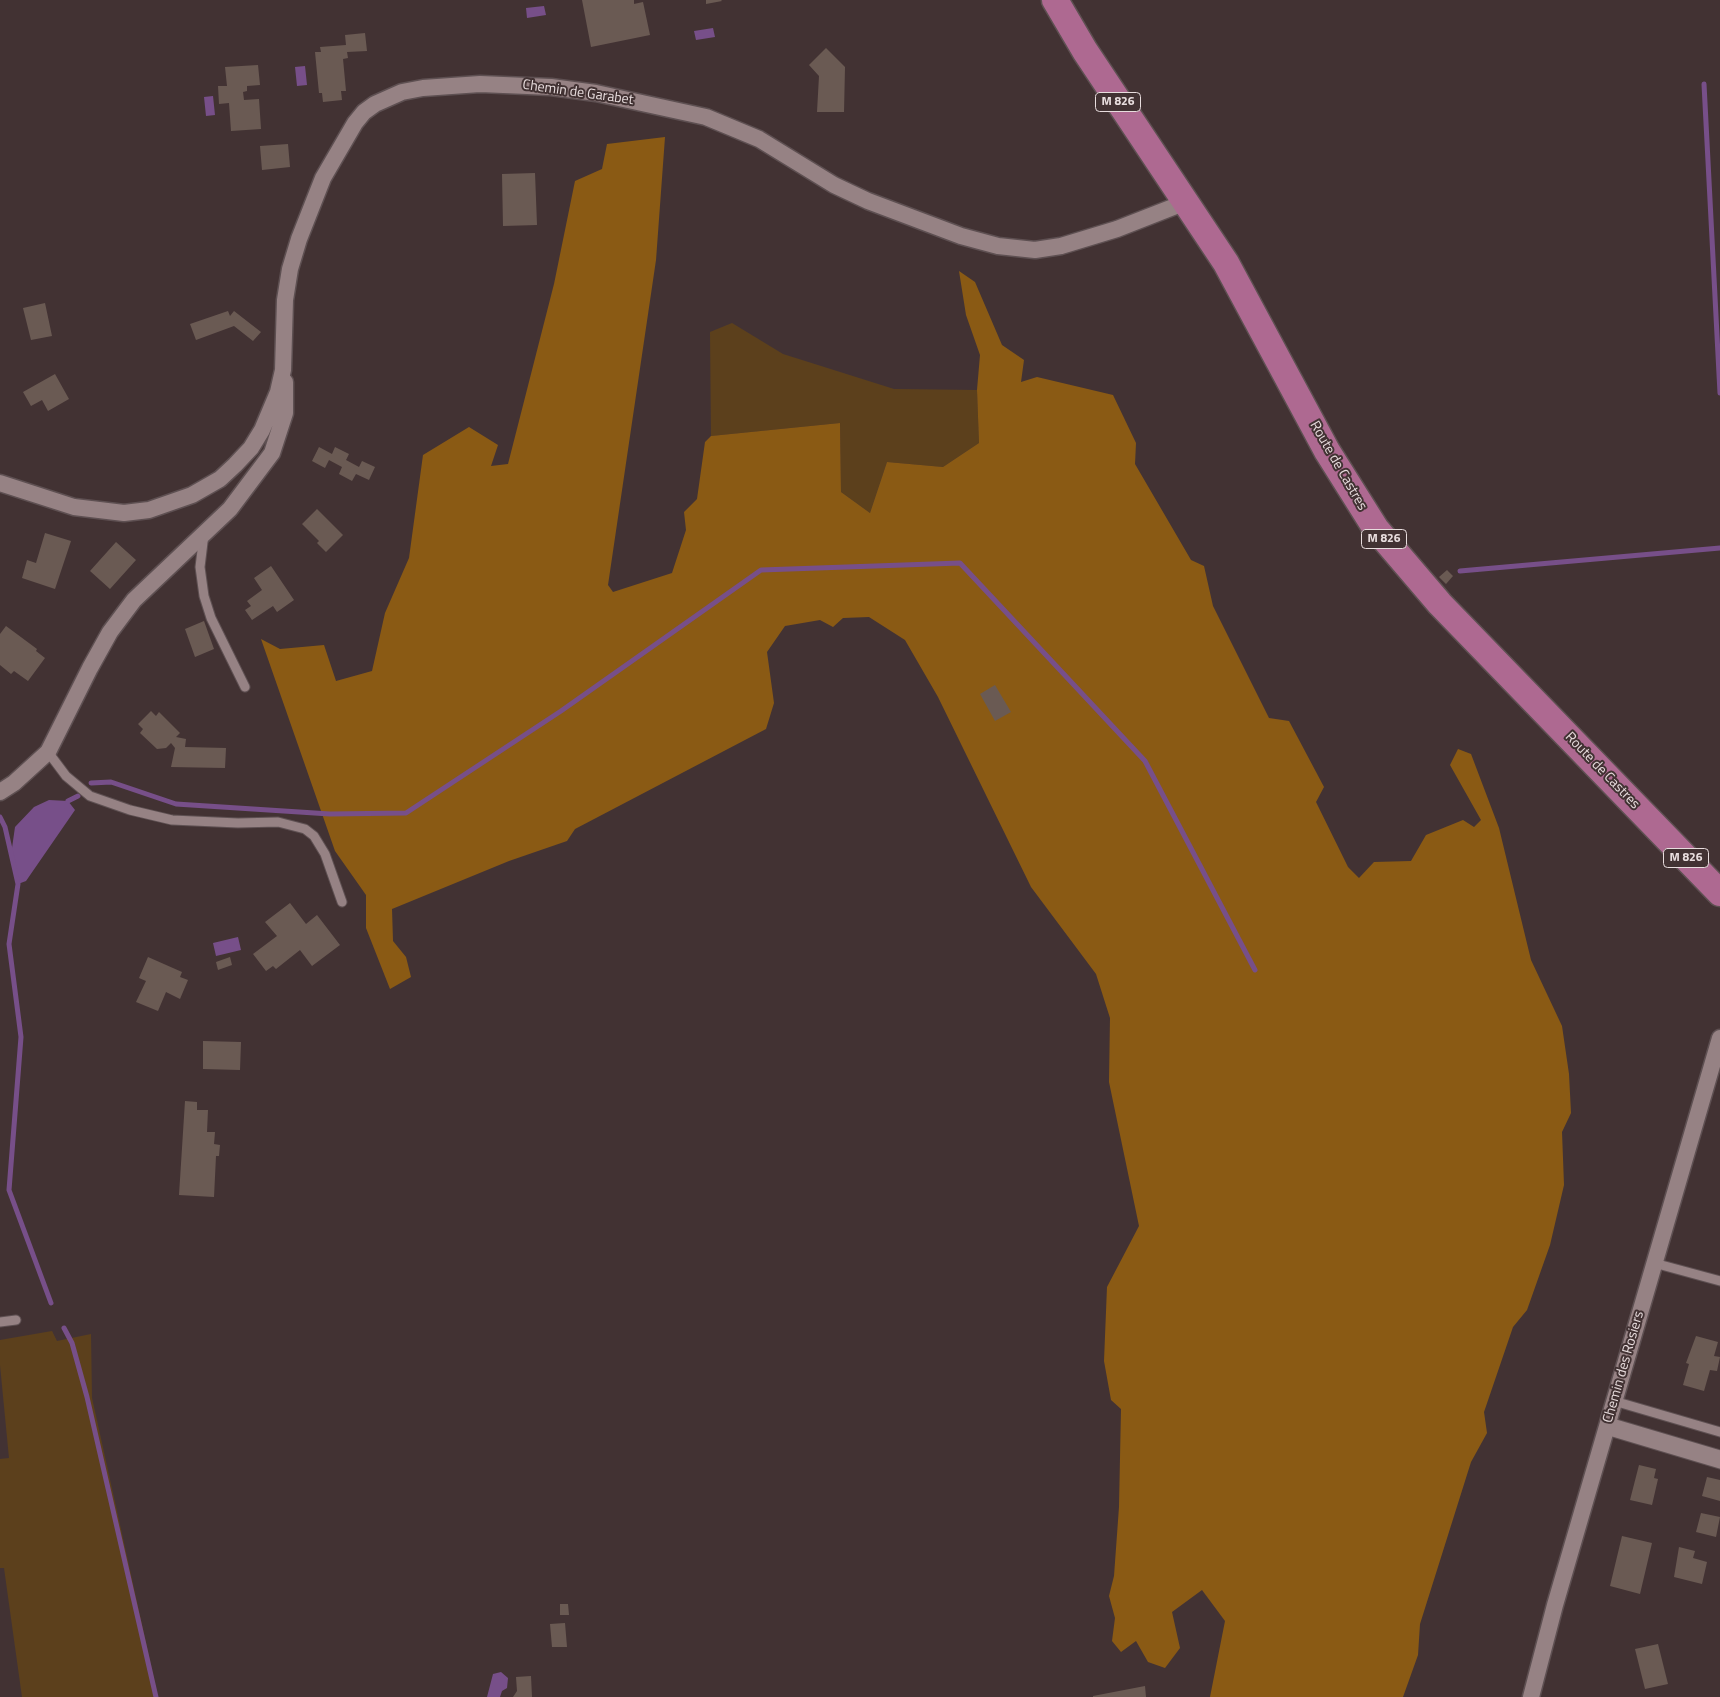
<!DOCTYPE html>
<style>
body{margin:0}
canvas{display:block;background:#423233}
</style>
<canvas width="1720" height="1697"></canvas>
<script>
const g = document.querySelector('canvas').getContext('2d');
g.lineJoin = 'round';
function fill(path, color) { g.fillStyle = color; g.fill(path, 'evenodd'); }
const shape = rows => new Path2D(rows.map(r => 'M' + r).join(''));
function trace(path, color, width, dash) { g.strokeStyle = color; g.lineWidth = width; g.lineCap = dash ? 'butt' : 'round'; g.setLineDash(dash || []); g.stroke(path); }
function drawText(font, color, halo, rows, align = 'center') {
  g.font = font + ' "Titillium Web",sans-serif'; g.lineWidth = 4; g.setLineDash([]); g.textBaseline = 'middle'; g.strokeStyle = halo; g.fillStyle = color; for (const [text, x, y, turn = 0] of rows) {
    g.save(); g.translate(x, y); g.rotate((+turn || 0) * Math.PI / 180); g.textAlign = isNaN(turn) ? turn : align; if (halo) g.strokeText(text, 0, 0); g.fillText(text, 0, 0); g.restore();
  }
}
fill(shape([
 [732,323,783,354,894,389,977,390,979,443,943,467,887,462,870,513,841,492,840,423,711,436,710,332],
 [52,1331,57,1341,91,1334,92,1398,158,1697,22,1697,4,1568,0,1568,0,1459,9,1458,0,1365,0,1340]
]), '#5c401c');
fill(shape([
 [665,137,656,260,608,585,613,592,672,573,686,530,684,512,697,499,705,442,711,436,840,423,841,492,870,513,887,462,943,467,979,443,977,390,980,355,966,315,959,271,975,282,1002,345,1024,360,1021,382,1037,377,1113,395,1136,443,1135,464,1191,560,1204,566,1213,606,1269,718,1289,721,1324,787,1316,802,1348,867,1359,878,1374,862,1411,861,1426,835,1463,820,1474,827,1481,820,1450,765,1458,749,1471,754,1499,828,1531,960,1562,1026,1569,1074,1571,1113,1562,1132,1564,1185,1550,1245,1527,1310,1513,1327,1484,1412,1487,1433,1471,1462,1420,1624,1418,1655,1403,1697,1210,1697,1225,1621,1202,1590,1172,1612,1180,1648,1165,1668,1148,1662,1136,1641,1121,1652,1112,1641,1115,1618,1109,1596,1114,1576,1119,1507,1121,1409,1111,1400,1104,1361,1107,1287,1139,1226,1109,1082,1110,1018,1096,974,1031,887,938,697,905,640,869,617,843,618,833,627,820,620,785,626,767,652,774,703,766,729,575,829,567,841,509,861,392,909,393,941,406,957,411,977,390,989,366,928,366,895,335,851,261,639,280,649,324,645,336,681,372,671,385,613,409,558,423,455,469,427,498,445,491,466,508,464,554,284,575,181,602,169,607,144]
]), '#8a5a14');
fill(shape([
 [544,6,546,15,527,18,526,8],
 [713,28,715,37,696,40,694,31],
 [305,66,307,85,297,86,295,67],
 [213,96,215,115,206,116,204,97],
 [49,800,68,801,75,810,26,881,18,884,11,855,15,827,34,807],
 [238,937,241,950,216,956,213,943],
 [501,1672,508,1678,507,1688,502,1691,500,1697,487,1697,493,1674]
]), '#774f89');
trace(shape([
 [1704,84,1720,393],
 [1460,571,1720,548],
 [91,783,111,782,176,804,330,814,406,813,561,711,761,570,960,563,1145,761,1255,970],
 [68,801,78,796],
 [0,817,5,827,18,884,9,944,21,1037,9,1190,51,1303],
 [64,1328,72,1343,87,1397,156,1697]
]), '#774f89', 5);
fill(shape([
 [582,0,634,0,634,4,643,2,650,35,591,47],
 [706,0,721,0,722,1,706,4],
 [365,33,367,51,347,52,348,58,343,59,346,91,341,91,342,100,323,102,322,93,319,93,315,52,321,52,320,47,346,45,345,35],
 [826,48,845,67,844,112,817,112,819,76,809,65],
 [258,65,260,85,247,86,247,91,243,92,244,100,259,99,261,129,231,131,229,103,219,104,218,86,227,86,225,67],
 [288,144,290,167,262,170,260,146],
 [535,173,537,225,503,226,502,174],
 [45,303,52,336,31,340,23,308],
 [228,311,230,316,234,311,261,332,253,341,234,326,196,340,190,324],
 [55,374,69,399,48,411,42,400,31,406,23,392],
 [319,447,332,454,335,447,349,454,346,460,359,467,362,461,375,467,369,480,356,474,352,481,339,474,342,467,329,460,325,468,312,461],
 [317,509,343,535,326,552,317,543,319,541,302,524],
 [45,533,71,541,55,589,22,578,27,560,36,563],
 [116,542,136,560,110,589,90,571],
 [271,566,294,600,277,612,273,606,252,620,245,610,251,606,247,601,262,590,254,578],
 [1447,570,1453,576,1446,584,1439,577],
 [204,621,214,649,195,657,185,629],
 [6,626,37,649,36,651,45,658,28,681,14,671,11,674,0,665,0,634],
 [995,685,1011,712,995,721,980,694],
 [151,711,156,716,159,712,180,733,176,737,186,739,185,747,226,748,225,768,171,767,175,748,171,743,166,748,157,749,140,733,143,729,138,724],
 [290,903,306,924,317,915,340,945,312,966,300,950,276,969,273,966,266,971,253,954,277,936,265,922],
 [148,957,182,972,180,977,188,980,180,999,166,992,158,1011,136,1002,146,981,139,978],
 [230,957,232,965,218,970,216,962],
 [203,1041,241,1042,240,1070,203,1069],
 [185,1101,197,1102,197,1110,208,1110,207,1132,215,1132,214,1144,220,1145,219,1156,216,1156,214,1197,179,1195],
 [1696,1336,1718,1342,1714,1356,1720,1357,1717,1371,1710,1370,1704,1391,1683,1385,1689,1364,1686,1363],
 [1639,1465,1656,1469,1654,1478,1658,1479,1652,1505,1630,1500],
 [1707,1477,1720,1480,1720,1501,1702,1496],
 [1701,1513,1720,1517,1716,1537,1696,1532],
 [1622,1536,1652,1543,1640,1594,1610,1586],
 [1679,1547,1695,1551,1693,1558,1707,1562,1702,1584,1674,1577],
 [560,1604,568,1604,569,1615,560,1615],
 [565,1623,567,1647,552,1647,550,1624],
 [1658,1644,1668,1684,1645,1689,1635,1649],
 [531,1676,532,1697,513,1697,517,1691,516,1677],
 [1145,1686,1146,1697,1093,1697,1093,1696]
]), '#6a5a53');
const service = shape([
 [204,534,200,567,204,596,211,618,245,687],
 [48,752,66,776,90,796,130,810,172,820,238,823,278,822,305,829,314,836,325,854,342,902],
 [1654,1263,1720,1281],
 [0,1322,16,1320],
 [1614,1401,1720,1432],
 [1609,1422,1720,1455],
 [1606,1430,1720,1464]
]);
const minor = shape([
 [0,483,74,507,124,513,149,510,192,495,220,479,235,465,251,448,262,430,278,392,283,370,285,300,290,269,299,239,323,178,355,123,364,112,375,104,402,92,423,88,480,84,551,87,596,93,706,117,759,139,834,185,868,201,961,236,998,246,1035,250,1061,246,1117,229,1186,202],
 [0,792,14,783,48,752,90,668,110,632,134,600,230,509,272,453,285,413,285,382],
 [1531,1697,1555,1605,1720,1038]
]);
const primary = shape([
 [1055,0,1085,51,1226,263,1327,451,1376,529,1440,604,1720,893]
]);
trace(service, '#5e5052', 11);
trace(minor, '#5e5052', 19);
trace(primary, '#5e5052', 29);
trace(service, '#968284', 9);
trace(minor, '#968284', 16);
trace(primary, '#ae6991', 26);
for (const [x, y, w] of [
 [1118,102,45],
 [1384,539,45],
 [1686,858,45]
]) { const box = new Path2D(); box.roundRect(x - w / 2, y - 9.5, w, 19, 4); g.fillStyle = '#423233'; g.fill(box); trace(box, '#e8ddde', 1); }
drawText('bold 12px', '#e8ddde', null, [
 ["M 826",1118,102],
 ["M 826",1384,539],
 ["M 826",1686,858]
]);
drawText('14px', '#e8ddde', '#423233', [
 ["Chemin de Garabet",578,93,8],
 ["Route de Castres",1338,466,60],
 ["Route de Castres",1602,771,46],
 ["Chemin des Rosiers",1624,1367,-74]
]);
</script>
